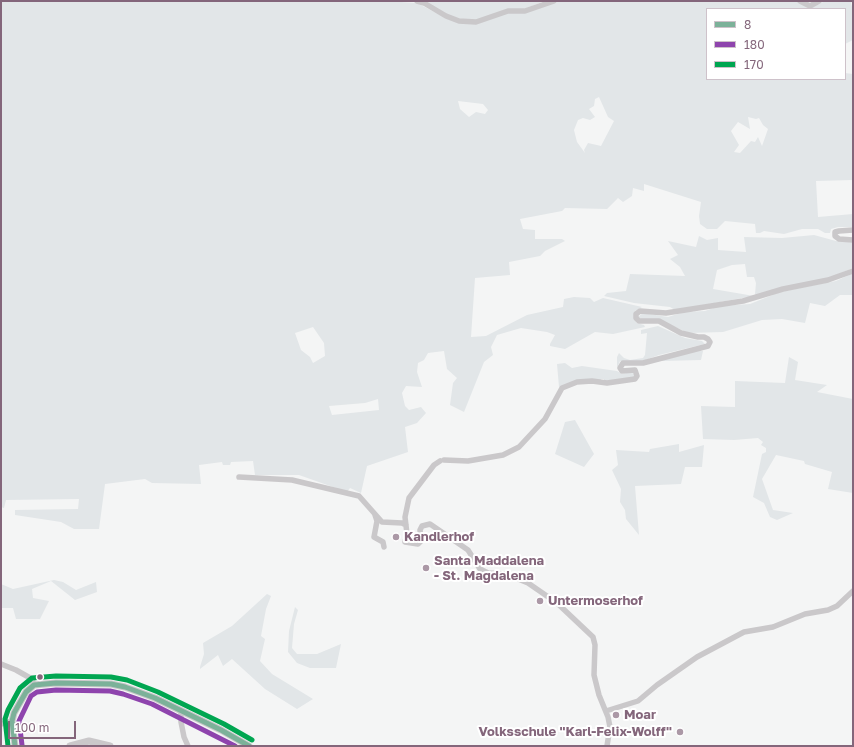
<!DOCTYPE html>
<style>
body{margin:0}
#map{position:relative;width:854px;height:747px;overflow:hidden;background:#f4f5f5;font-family:"Golos Text",sans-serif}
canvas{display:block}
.frame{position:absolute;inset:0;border:2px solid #84667b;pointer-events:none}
.legend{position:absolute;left:706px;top:8px;width:140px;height:72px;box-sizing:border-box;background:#fff;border:1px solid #cec2ca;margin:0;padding:5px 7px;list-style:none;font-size:12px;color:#84667b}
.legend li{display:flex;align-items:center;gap:8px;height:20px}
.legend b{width:20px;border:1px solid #cec2ca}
.scale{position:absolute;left:8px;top:721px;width:68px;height:18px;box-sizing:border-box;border:2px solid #84667b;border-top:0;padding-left:5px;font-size:12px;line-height:14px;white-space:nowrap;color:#84667b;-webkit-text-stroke:3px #fff;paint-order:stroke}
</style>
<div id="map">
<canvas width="854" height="747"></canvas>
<div class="frame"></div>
<ul class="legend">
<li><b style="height:5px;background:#7cb199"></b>8</li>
<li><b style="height:5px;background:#8e44ad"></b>180</li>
<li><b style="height:5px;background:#00a651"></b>170</li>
</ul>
<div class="scale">100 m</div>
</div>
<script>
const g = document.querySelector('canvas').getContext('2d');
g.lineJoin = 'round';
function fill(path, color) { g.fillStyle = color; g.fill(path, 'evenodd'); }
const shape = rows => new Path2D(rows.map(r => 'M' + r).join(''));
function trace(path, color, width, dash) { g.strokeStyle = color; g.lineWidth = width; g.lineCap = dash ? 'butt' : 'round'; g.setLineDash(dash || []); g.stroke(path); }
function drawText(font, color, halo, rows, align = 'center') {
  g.font = font + ' "Golos Text",sans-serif'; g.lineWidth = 4; g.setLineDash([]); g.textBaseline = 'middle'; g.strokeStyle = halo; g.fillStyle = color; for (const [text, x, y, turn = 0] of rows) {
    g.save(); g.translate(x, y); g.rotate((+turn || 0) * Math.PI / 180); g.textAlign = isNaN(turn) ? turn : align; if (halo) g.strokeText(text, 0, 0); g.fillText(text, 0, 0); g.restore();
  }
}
fill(shape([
 [1,1,385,1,417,3,446,18,476,24,499,15,562,1,796,1,811,8,825,1,853,1,851,3,853,11,853,40,845,44,845,9,707,9,707,79,845,79,845,73,853,74,853,180,816,181,818,217,853,214,853,227,838,227,831,229,830,233,825,233,818,229,802,229,784,234,764,231,760,233,756,233,755,224,725,221,717,229,707,229,700,224,699,216,701,202,644,184,644,191,633,188,632,196,623,202,618,198,607,209,565,208,562,211,520,219,523,229,535,230,535,239,562,239,565,241,545,251,540,256,509,262,510,275,475,278,471,337,486,336,527,315,563,307,564,299,574,297,590,298,594,302,603,298,642,307,635,311,634,319,637,323,644,325,645,327,613,334,595,332,565,349,550,346,550,344,555,335,547,332,521,328,497,335,491,347,493,355,484,362,464,412,450,405,453,383,457,378,447,369,444,351,428,353,424,360,418,363,417,372,422,387,406,386,402,393,405,406,409,410,421,407,426,413,417,423,405,427,408,452,367,466,361,493,350,488,347,492,299,475,255,475,253,461,231,462,230,465,223,465,222,462,199,465,201,484,152,483,145,479,105,484,99,529,74,529,61,522,15,515,15,510,78,509,79,499,6,500,4,508,1,507],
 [599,97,608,117,614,121,601,146,588,143,584,150,585,153,577,142,574,130,578,120,583,118,590,120,595,117,589,109,594,106,595,99],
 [458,101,483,104,488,110,485,114,476,112,469,117,460,109],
 [748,117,756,119,759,118,763,125,768,129,762,146,758,137,755,142,751,141,740,153,734,152,739,145,731,131,738,122,750,129],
 [313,327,324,343,325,356,313,363,310,357,301,350,295,333],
 [378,399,379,410,332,415,329,406,365,403],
 [424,1,545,1,524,9,476,20,459,19,447,15],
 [814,235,836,241,853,242,853,268,831,277,756,295,755,294,756,283,754,277,747,277,745,264,732,265,717,270,713,289,754,296,675,310,670,307,634,303,604,296,607,293,626,291,630,274,685,276,680,267,670,259,678,255,668,241,696,247,699,236,707,240,718,238,718,250,746,252,744,237,782,238],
 [853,273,853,295,840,295,825,306,810,303,805,323,782,319,762,320,723,332,688,333,671,325,641,319,638,317,643,313,668,317,684,312,705,311,719,306,750,304,780,292,836,281],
 [658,326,685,338,702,341,705,344,659,355,643,361,620,361,617,368,617,357,619,353,624,358,630,360,643,358,645,355,647,333,641,334,641,330],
 [698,350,703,351,701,360,662,361,662,359],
 [789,357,798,362,795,380,827,385,817,392,853,399,853,493,828,489,832,472,805,464,804,461,776,455,762,479,773,510,793,513,777,520,770,517,764,503,753,497,762,454,766,452,766,448,761,445,763,442,758,438,734,440,703,439,701,406,735,407,735,381,785,383],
 [565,363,572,368,582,366,617,371,622,374,631,372,634,374,634,377,604,382,604,379,601,379,601,381,583,379,559,387,557,364],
 [575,420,594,454,584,467,555,454,565,422],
 [679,444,679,452,704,445,702,467,685,467,681,484,635,486,639,535,626,519,625,510,620,502,621,489,612,470,618,465,616,450,649,452,650,449],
 [54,580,63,582,76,590,96,582,97,592,75,600,51,581,32,589,33,598,49,601,40,619,16,619,13,608,1,608,1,584,13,589],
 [267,594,271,596,266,609,261,636,265,639,260,661,272,674,313,699,297,709,265,689,232,659,223,666,218,655,200,669,200,667,204,654,203,643,232,626],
 [295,607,298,610,294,624,292,648,297,654,317,654,341,644,336,668,310,668,297,663,288,652,289,631]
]), '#e2e6e8');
trace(shape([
 [417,1,424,3,446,16,459,21,476,22,508,11,525,11,554,1],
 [800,1,810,6,819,1],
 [853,230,839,231,835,232,835,236,839,239,853,240],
 [444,460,468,461,503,455,519,447,545,419,562,388,577,382,592,381,607,383,635,379,637,376,635,370,622,371,620,368,623,363,643,363,708,346,710,342,708,339,704,337,698,337,681,333,659,321,639,321,636,318,636,314,640,311,666,313,743,301,783,289,828,280,853,271],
 [440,461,434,465,409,498,405,517,407,534,405,542,418,544,421,541,420,530,422,526,430,524,468,550,480,569,488,573,506,574,528,583,557,603,593,637,595,645,594,675,599,695,608,717,610,727,607,746],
 [239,477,292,480,359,496,382,522,402,523,406,525],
 [375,515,377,521,374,537,383,542,384,547],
 [1,664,16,670],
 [16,670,32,679,34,685],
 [181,711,181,722,184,737,188,746],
 [606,711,638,701,657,685,697,657,744,632,773,627,805,614,828,610,837,606,853,591],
 [1,724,12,721]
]), '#cac8ca', 5.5);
trace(shape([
 [15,746,12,721,14,713,26,692,34,685,56,683,111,684,125,687,155,698,221,730,249,746],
 [70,746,89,741,110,746]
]), '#cac8ca', 7);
trace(shape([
 [15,746,12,721,14,713,26,692,34,685,56,683,111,684,125,687,155,698,221,730,249,746]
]), '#7cb199', 5);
trace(shape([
 [22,745,19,721,31,696,37,692,56,690,110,691,123,694,152,704,235,746]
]), '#8e44ad', 5);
trace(shape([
 [8,746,5,719,8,710,20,688,32,678,56,676,111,677,127,680,158,692,224,724,252,740]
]), '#00a651', 5);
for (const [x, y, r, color] of [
 [396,537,4,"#ab98a6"],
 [426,568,4,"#ab98a6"],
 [540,601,4,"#ab98a6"],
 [40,677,3.5,"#84667b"],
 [616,715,4,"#ab98a6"],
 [680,732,4,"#ab98a6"]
]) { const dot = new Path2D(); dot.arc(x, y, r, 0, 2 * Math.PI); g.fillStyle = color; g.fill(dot); trace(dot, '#fff', 1.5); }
drawText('bold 13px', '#84667b', '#fff', [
 ["Kandlerhof",404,537],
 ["Santa Maddalena",434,561],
 ["- St. Magdalena",434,576],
 ["Untermoserhof",548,601],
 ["Moar",624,715],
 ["Volksschule \"Karl-Felix-Wolff\"",672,732,"right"]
], 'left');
</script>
